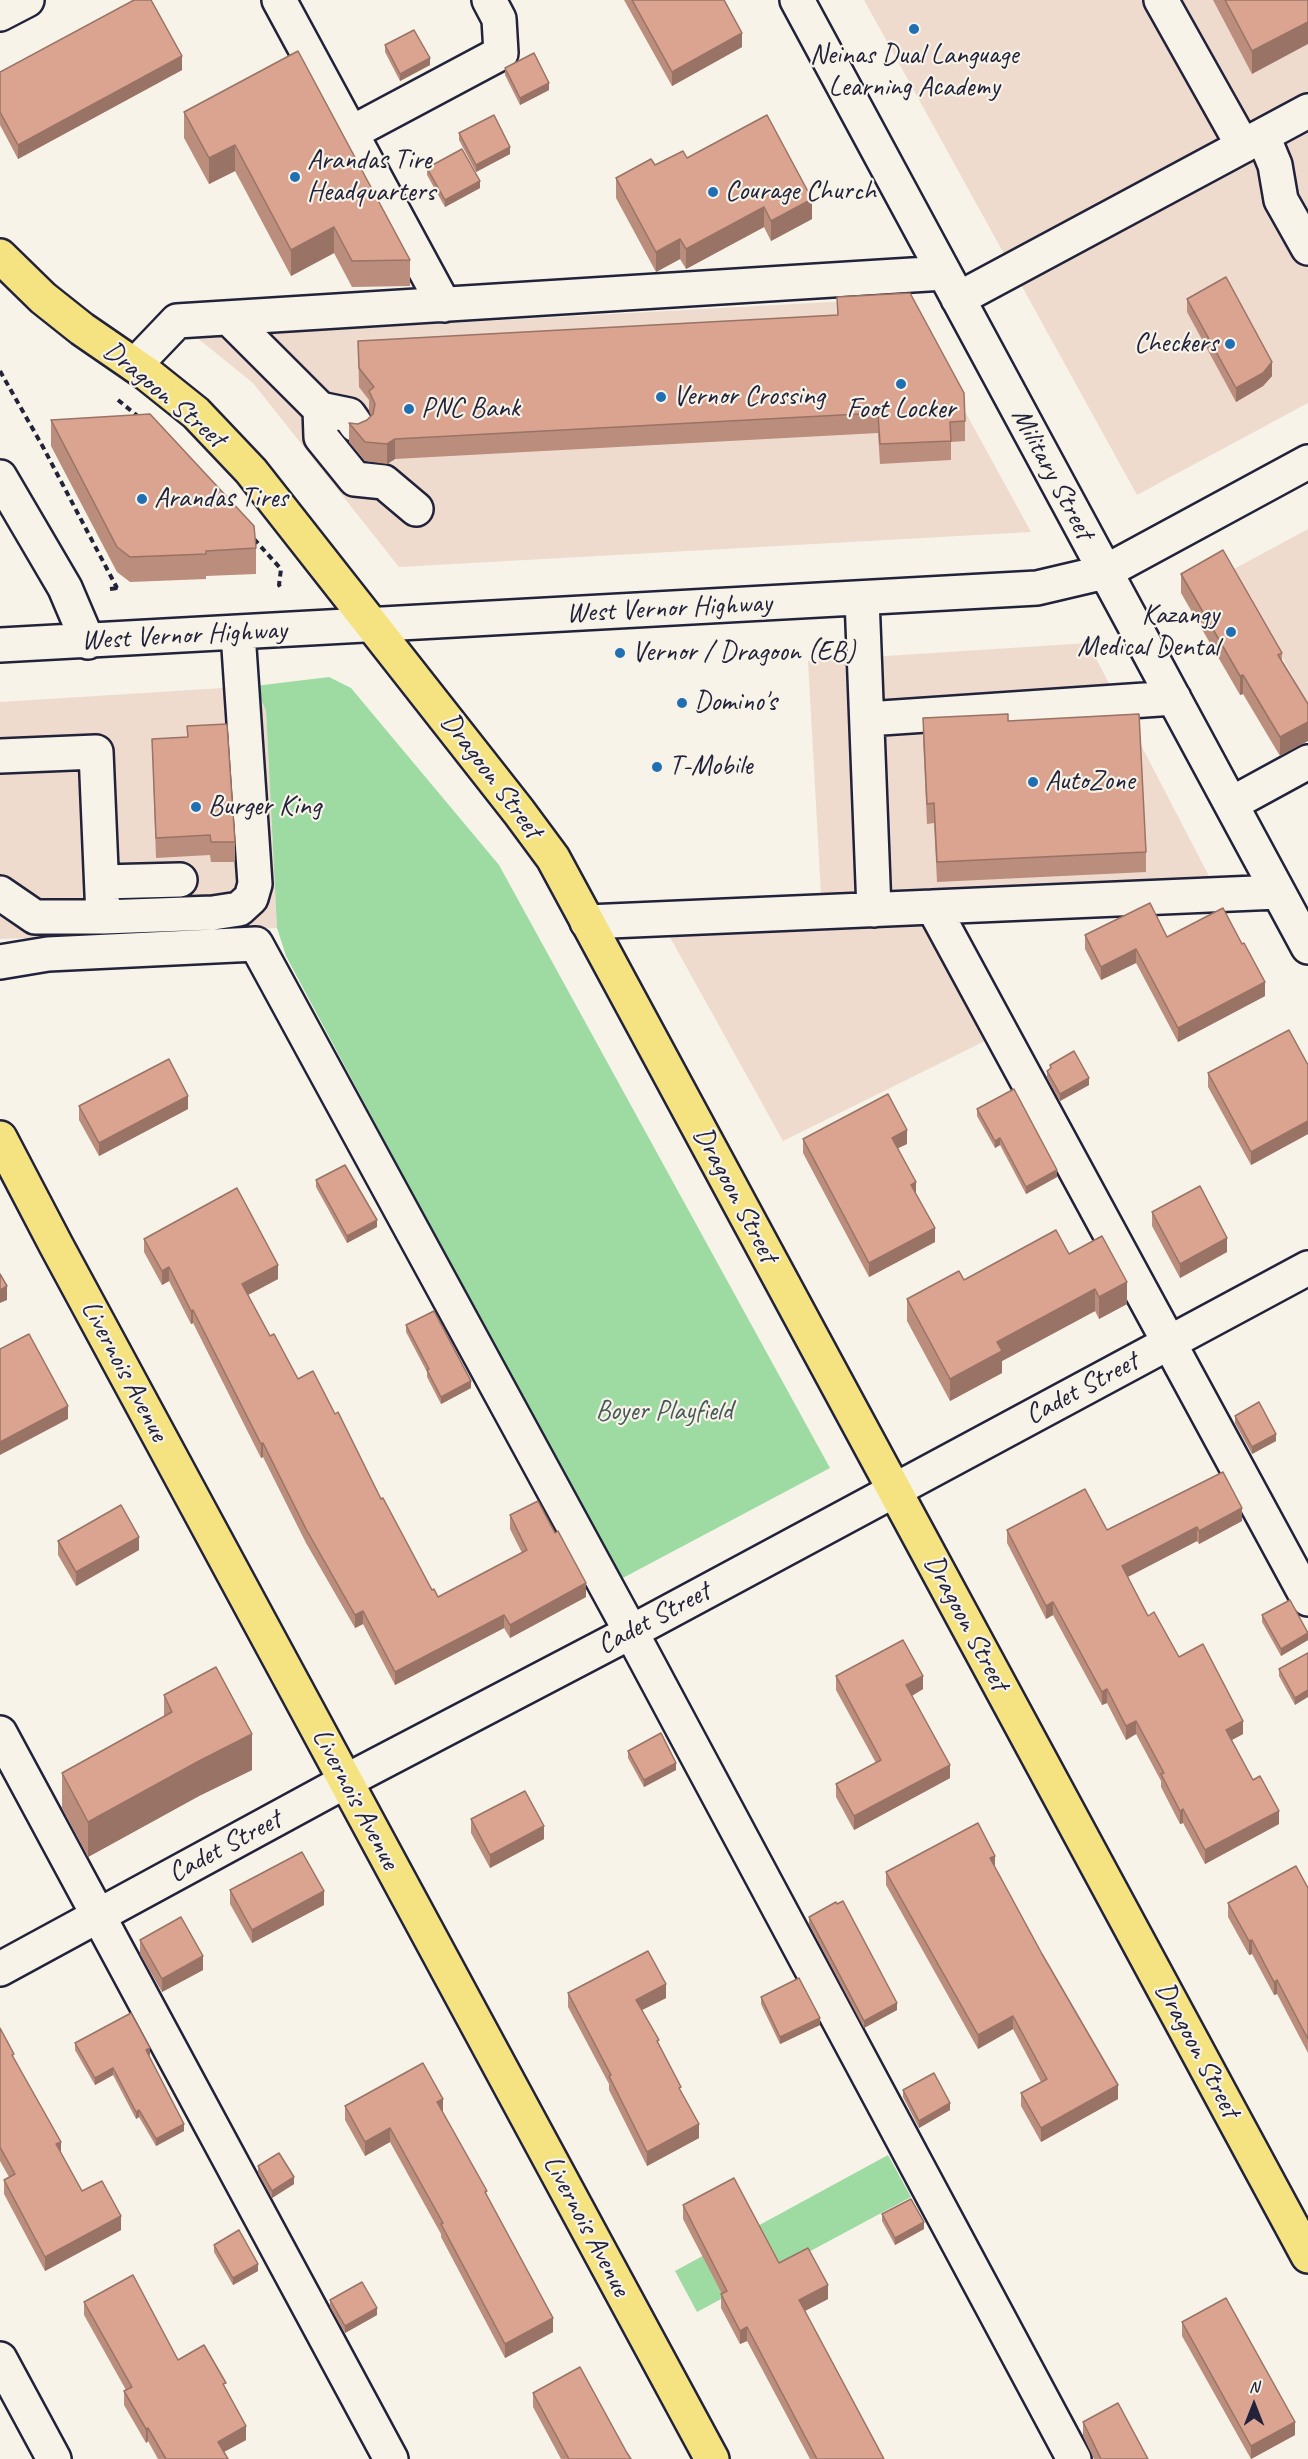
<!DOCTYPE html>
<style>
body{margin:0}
#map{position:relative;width:1308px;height:2459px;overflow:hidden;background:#f7f3e8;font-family:Caveat,sans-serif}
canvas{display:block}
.north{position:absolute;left:1224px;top:2375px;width:60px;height:60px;-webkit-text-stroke:4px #f7f3e8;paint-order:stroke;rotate:0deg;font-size:16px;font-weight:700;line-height:24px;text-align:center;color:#22223b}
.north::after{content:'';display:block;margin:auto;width:21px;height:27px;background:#22223b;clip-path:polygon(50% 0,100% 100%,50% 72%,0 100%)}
</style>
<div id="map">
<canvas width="1308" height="2459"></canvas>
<div class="north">N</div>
</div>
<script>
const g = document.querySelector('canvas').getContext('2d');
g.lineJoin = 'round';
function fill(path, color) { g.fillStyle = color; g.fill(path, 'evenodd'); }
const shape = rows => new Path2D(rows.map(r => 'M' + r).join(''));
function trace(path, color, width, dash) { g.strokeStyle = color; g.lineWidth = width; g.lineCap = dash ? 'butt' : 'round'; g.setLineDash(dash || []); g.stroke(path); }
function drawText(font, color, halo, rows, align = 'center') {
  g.font = font + ' Caveat,sans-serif'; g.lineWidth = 4.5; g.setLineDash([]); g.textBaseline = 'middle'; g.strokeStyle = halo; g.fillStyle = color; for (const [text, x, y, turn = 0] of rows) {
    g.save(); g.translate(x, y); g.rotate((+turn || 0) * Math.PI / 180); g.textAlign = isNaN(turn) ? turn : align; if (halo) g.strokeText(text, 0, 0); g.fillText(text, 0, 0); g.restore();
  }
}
fill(shape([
 [864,0,1308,0,1308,403,1137,495],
 [903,298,1031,532,399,567,253,383,196,337],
 [1308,529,1308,705,1234,569],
 [1088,643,1224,905,926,926,985,1041,783,1141,651,903,821,894,808,661],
 [255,686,266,711,277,928,0,939,0,702]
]), '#eedbce');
fill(shape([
 [329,677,351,688,499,865,830,1468,619,1580,286,956,277,928,266,711,255,686],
 [888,2155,911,2197,697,2312,675,2271]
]), '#9edba3');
const minor = shape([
 [279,0,444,305],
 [797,0,1308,947],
 [1161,0,1243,146],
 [0,14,27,0],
 [351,133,501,53,499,19,489,0],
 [1263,136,1275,165,1281,200,1308,248],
 [958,299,1308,111],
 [229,318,320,409,321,437,355,479,384,482,416,509],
 [135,365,177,321,944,273],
 [320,409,349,415,356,425],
 [0,477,65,588,88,642],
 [862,598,874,910],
 [0,645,1037,588,1105,572,1308,462],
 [867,719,1174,698],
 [0,756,96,752,103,917],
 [1231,804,1308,762],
 [102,882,180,880],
 [0,893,35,917,103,917,213,913,239,909,251,898,255,884,238,633],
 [933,907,1308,1599],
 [587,922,1278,892],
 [0,962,48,954,256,944,631,1632,1074,2459],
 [0,1733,391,2459],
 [0,1969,346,1781,631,1632,1308,1268],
 [0,2359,54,2459]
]);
const major = shape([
 [0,256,43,298,82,329,146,373,196,413,251,471,519,812,553,858,1308,2256],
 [0,1138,56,1245,712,2459]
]);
trace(minor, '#22223b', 38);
trace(major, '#22223b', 38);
trace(shape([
 [0,371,43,447,117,588,122,590],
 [118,400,140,418],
 [254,539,281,569,279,585,281,588],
 [110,589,117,588]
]), '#22223b', 4, [6, 4.5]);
trace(minor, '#f7f3e8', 33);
trace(major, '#f5e382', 33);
fill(shape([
 [624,0,724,0,742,47,672,86],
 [1213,0,1308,0,1252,74],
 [385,45,430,65,400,81,385,52],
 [505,68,549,90,520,105,505,75],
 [182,70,18,159,0,125,0,72],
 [184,112,410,260,410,286,352,287,334,253,291,276,235,171,209,184,184,138],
 [459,133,510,154,476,172,459,140],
 [687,158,812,219,771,241,764,227,686,269,680,259,656,272,616,198,616,178,655,165],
 [427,168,480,188,445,207,427,175],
 [837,297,965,421,965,441,951,442,951,460,880,464,878,433,395,459,387,464,365,461,349,442,349,423,358,424,367,420,371,416,369,411,369,400,359,387,358,341,837,315],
 [1187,299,1272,376,1263,386,1236,402,1187,312],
 [51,420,256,548,256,574,206,576,206,579,130,582,117,572,51,446],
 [1181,574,1282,653,1280,756,1243,694,1240,695,1181,593],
 [923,718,1008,721,1146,852,1146,872,937,882,934,823,927,824,923,738],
 [187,726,235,842,235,862,211,862,210,855,156,858,152,739,187,737],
 [1085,935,1167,937,1265,996,1178,1042,1136,963,1101,980,1085,949],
 [1050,1065,1089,1085,1060,1101,1047,1078,1047,1071,1050,1069],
 [1308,1065,1308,1134,1251,1165,1208,1087,1208,1073],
 [79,1106,188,1109,99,1156,79,1120],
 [977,1109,1057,1177,1026,1194,1000,1145,995,1148,977,1116],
 [803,1139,907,1144,898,1148,935,1242,869,1277,803,1153],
 [316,1180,377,1227,347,1243,316,1187],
 [1152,1212,1227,1252,1180,1278,1152,1226],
 [144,1239,278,1279,248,1295,270,1336,298,1379,381,1499,432,1590,438,1597,522,1553,510,1529,510,1515,586,1597,510,1638,504,1628,395,1685,363,1624,355,1628,306,1543,263,1457,261,1458,193,1323,191,1324,169,1281,162,1285,144,1252],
 [1069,1254,1127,1304,1099,1319,1095,1311,1002,1361,1002,1373,950,1401,907,1321,907,1299,964,1280],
 [406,1325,471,1388,441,1404,427,1377,427,1372,406,1332],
 [1235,1416,1276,1441,1252,1454,1235,1423],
 [1242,1521,1199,1544,1197,1541,1127,1577,1148,1616,1179,1657,1243,1734,1232,1740,1253,1780,1279,1824,1205,1864,1183,1823,1180,1824,1161,1787,1161,1781,1136,1734,1126,1740,1107,1703,1102,1705,1053,1615,1046,1619,1007,1543,1007,1530,1107,1530],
 [58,1541,139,1550,76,1586,58,1555],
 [1262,1615,1308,1633,1308,1640,1281,1656,1262,1622],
 [1308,1653,1295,1705,1279,1676,1279,1669],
 [836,1676,923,1689,912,1696,950,1778,854,1830,836,1797,836,1784,876,1763,836,1690],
 [164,1695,252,1770,199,1796,88,1857,62,1808,62,1773,164,1717],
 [628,1751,676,1770,644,1787,628,1758],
 [471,1819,544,1839,490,1868,471,1833],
 [995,1867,1118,2099,1041,2142,1021,2106,1021,2093,1041,2082,1013,2029,978,2049,886,1885,886,1872],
 [1308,1888,1308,2053,1277,1994,1274,1995,1252,1954,1249,1955,1228,1917,1228,1903],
 [230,1890,324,1905,252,1943,230,1904],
 [809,1917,897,2010,864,2028,809,1924],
 [140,1940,203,1970,162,1992,140,1954],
 [568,1993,666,1998,642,2010,659,2044,699,2138,647,2166,609,2090,609,2084,568,2007],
 [761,1997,820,2025,780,2044,761,2004],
 [0,2028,14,2059,61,2153,82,2191,121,2230,45,2271,4,2194,4,2180,9,2177,0,2161],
 [75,2043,150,2055,149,2056,184,2131,156,2146,139,2117,136,2119,113,2075,95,2085,75,2050],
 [903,2090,950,2110,919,2128,903,2097],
 [345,2106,443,2113,487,2195,553,2332,505,2358,441,2237,441,2234,390,2142,365,2156,345,2120],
 [258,2166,294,2184,272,2198,258,2173],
 [683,2205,779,2263,828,2299,805,2311,884,2459,810,2459,747,2341,740,2344,721,2308,721,2294,722,2294,683,2219],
 [882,2214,924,2229,895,2245,882,2221],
 [214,2245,258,2271,233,2285,214,2252],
 [330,2300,377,2315,345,2333,330,2307],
 [84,2302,226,2390,246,2440,224,2452,228,2459,158,2459,148,2441,146,2443,124,2405,124,2391,126,2390,84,2315],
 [1182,2322,1295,2435,1251,2459,1182,2336],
 [533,2393,631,2459,561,2459,533,2407],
 [1083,2422,1148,2459,1094,2459,1083,2436]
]), '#bb8d7c');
fill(shape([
 [1308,22,1308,44,1252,74,1252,51],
 [742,33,742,47,672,86,672,72],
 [182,56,182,70,18,159,18,145],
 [430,58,430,65,400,81,400,74],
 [549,83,549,90,520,105,520,98],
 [235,145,235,171,209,184,209,158],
 [510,147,510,154,476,172,476,165],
 [480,181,480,188,445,207,445,200],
 [812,199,812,219,771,241,771,221],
 [764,207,764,227,686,269,686,249],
 [334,227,334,253,291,276,291,250],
 [680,239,680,259,656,272,656,252],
 [1272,362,1272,376,1263,386,1236,402,1236,388],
 [395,439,395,459,387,464,387,444],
 [1243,675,1243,694,1240,695,1240,676],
 [1308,722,1308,741,1280,756,1280,737],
 [1136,949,1136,963,1101,980,1101,967],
 [1265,982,1265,996,1178,1042,1178,1028],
 [1089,1078,1089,1085,1060,1101,1060,1094],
 [188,1096,188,1109,99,1156,99,1143],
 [1308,1121,1308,1134,1251,1165,1251,1152],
 [907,1130,907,1144,892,1151,892,1138],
 [1000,1138,1000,1145,995,1148,995,1141],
 [1057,1170,1057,1177,1026,1194,1026,1187],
 [916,1182,916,1195,911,1185],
 [377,1220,377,1227,347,1243,347,1236],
 [935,1228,935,1242,869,1277,869,1263],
 [1227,1238,1227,1252,1180,1278,1180,1264],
 [278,1265,278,1279,242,1298,242,1284],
 [169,1267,169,1281,162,1285,162,1271],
 [1127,1282,1127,1304,1099,1319,1099,1297],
 [7,1286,7,1300,0,1303,0,1290],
 [1095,1289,1095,1311,1002,1361,1002,1373,950,1401,950,1379,997,1342],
 [193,1310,193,1323,191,1324,191,1311],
 [471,1381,471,1388,441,1404,441,1397],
 [68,1406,68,1419,0,1455,0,1442],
 [1276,1434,1276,1441,1252,1454,1252,1447],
 [263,1443,263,1457,261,1458,261,1444],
 [1242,1508,1242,1521,1199,1544,1199,1531],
 [1197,1527,1197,1541,1122,1580,1122,1566],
 [139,1537,139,1550,76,1586,76,1572],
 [586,1583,586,1597,510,1638,510,1625],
 [1053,1602,1053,1615,1046,1619,1046,1606],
 [363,1611,363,1624,355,1628,355,1615],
 [504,1615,504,1628,395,1685,395,1672],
 [1308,1633,1308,1640,1281,1656,1281,1649],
 [923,1676,923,1689,906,1699,906,1685],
 [1107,1689,1107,1703,1102,1705,1102,1692],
 [1308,1690,1308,1697,1295,1705,1295,1698],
 [1136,1721,1136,1734,1126,1740,1126,1726],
 [1243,1721,1243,1734,1226,1743,1226,1730],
 [252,1734,252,1770,199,1796,88,1857,88,1822,199,1761],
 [676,1763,676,1770,644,1787,644,1780],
 [950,1765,950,1778,854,1830,854,1816],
 [1183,1809,1183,1823,1180,1824,1180,1811],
 [1279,1811,1279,1824,1205,1864,1205,1850],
 [544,1826,544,1839,490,1868,490,1855],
 [995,1856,995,1869,990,1858],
 [324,1891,324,1905,252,1943,252,1930],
 [1252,1940,1252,1954,1249,1955,1249,1941],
 [203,1956,203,1970,162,1992,162,1979],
 [1277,1980,1277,1994,1274,1995,1274,1982],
 [666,1984,666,1998,636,2013,636,2000],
 [897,2003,897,2010,864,2028,864,2021],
 [1013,2016,1013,2029,978,2049,978,2035],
 [820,2018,820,2025,780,2044,780,2037],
 [150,2048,150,2055,146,2057,146,2050],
 [113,2068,113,2075,95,2085,95,2078],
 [1118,2085,1118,2099,1041,2142,1041,2128],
 [443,2099,443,2113,437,2102],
 [950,2103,950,2110,919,2128,919,2121],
 [139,2110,139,2117,136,2119,136,2112],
 [184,2124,184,2131,156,2146,156,2139],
 [699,2124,699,2138,647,2166,647,2152],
 [390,2128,390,2142,365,2156,365,2142],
 [61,2142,61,2155,56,2144],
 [294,2177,294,2184,272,2198,272,2191],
 [121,2216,121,2230,45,2271,45,2257],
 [924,2222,924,2229,895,2245,895,2238],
 [258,2264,258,2271,233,2285,233,2278],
 [828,2285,828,2299,799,2314,799,2300],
 [377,2308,377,2315,345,2333,345,2326],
 [553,2318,553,2332,505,2358,505,2344],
 [747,2327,747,2341,740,2344,740,2331],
 [1295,2422,1295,2435,1251,2459,1251,2446],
 [246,2426,246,2440,218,2455,218,2442],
 [148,2428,148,2441,146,2443,146,2429]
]), '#997365');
const building = shape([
 [134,0,151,0,182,56,18,145,0,112,0,72,134,0],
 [632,0,724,0,742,33,672,72,632,0],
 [1225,0,1308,0,1308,22,1252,51,1225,0],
 [414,30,430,58,400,74,385,45,414,30],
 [298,51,410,260,352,261,334,227,291,250,235,145,209,158,184,112,298,51],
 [534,53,549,83,520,98,505,68,534,53],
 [494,115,510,147,476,165,459,133,494,115],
 [767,115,812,199,771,221,764,207,686,249,680,239,656,252,616,178,651,159,655,165,683,151,687,158,767,115],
 [462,149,480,181,445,200,427,168,462,149],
 [1226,277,1272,362,1263,373,1236,388,1187,299,1226,277],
 [910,293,964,393,965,421,950,422,951,441,880,444,878,413,395,439,387,444,365,442,349,423,358,424,367,420,373,414,375,404,369,391,374,387,359,368,358,341,838,315,837,297,910,293],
 [150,414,254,526,256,548,206,551,206,554,130,557,117,547,51,420,150,414],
 [1223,550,1282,653,1278,655,1308,704,1308,722,1280,737,1243,675,1240,676,1181,574,1223,550],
 [1008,714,1008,721,1139,714,1146,852,937,862,934,803,927,804,923,718,1008,714],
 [227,724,235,842,211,842,210,835,156,838,152,739,188,737,187,726,227,724],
 [1150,903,1167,937,1223,908,1242,944,1244,943,1265,982,1178,1028,1136,949,1101,967,1085,935,1150,903],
 [1289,1030,1308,1065,1308,1121,1251,1152,1208,1073,1289,1030],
 [1074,1051,1089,1078,1060,1094,1047,1071,1051,1068,1050,1065,1074,1051],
 [169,1059,188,1096,99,1143,79,1106,169,1059],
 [1014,1089,1057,1170,1026,1187,1000,1138,995,1141,977,1109,1014,1089],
 [888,1094,907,1130,892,1138,916,1182,911,1185,935,1228,869,1263,803,1139,888,1094],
 [345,1165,377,1220,347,1236,316,1180,345,1165],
 [1200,1186,1227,1238,1180,1264,1152,1212,1200,1186],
 [237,1188,278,1265,242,1284,270,1336,274,1334,298,1379,313,1371,335,1414,338,1412,381,1499,383,1498,432,1590,434,1589,438,1597,527,1550,510,1515,538,1501,555,1533,558,1531,586,1583,510,1625,504,1615,395,1672,363,1611,355,1615,306,1529,263,1443,261,1444,193,1310,191,1311,169,1267,162,1271,144,1239,237,1188],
 [1056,1230,1069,1254,1102,1236,1127,1282,1099,1297,1095,1289,997,1342,1002,1351,950,1379,907,1299,959,1271,964,1280,1056,1230],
 [0,1274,7,1286,0,1290,0,1274],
 [434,1311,471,1381,441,1397,427,1370,429,1369,406,1325,434,1311],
 [29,1334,68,1406,0,1442,0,1349,29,1334],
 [1259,1402,1276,1434,1252,1447,1235,1416,1259,1402],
 [1223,1472,1242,1508,1199,1531,1197,1527,1122,1566,1148,1616,1154,1612,1179,1657,1203,1644,1243,1721,1226,1730,1253,1780,1260,1776,1279,1811,1205,1850,1183,1809,1180,1811,1161,1774,1164,1773,1136,1721,1126,1726,1107,1689,1102,1692,1053,1602,1046,1606,1007,1530,1085,1489,1107,1530,1223,1472],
 [121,1505,139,1537,76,1572,58,1541,121,1505],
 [1290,1600,1308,1633,1281,1649,1262,1615,1290,1600],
 [903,1640,923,1676,906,1685,950,1765,854,1816,836,1784,881,1760,836,1676,903,1640],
 [1308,1653,1308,1690,1295,1698,1279,1669,1308,1653],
 [216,1667,252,1734,199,1761,88,1822,62,1773,172,1712,164,1695,216,1667],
 [661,1733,676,1763,644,1780,628,1751,661,1733],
 [525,1791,544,1826,490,1855,471,1819,525,1791],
 [978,1823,995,1856,990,1858,1042,1954,1118,2085,1041,2128,1021,2093,1047,2079,1013,2016,978,2035,886,1872,978,1823],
 [302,1852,324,1891,252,1930,230,1890,302,1852],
 [1296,1866,1308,1888,1308,2039,1277,1980,1274,1982,1252,1940,1249,1941,1228,1903,1296,1866],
 [843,1901,897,2003,864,2021,809,1917,836,1902,837,1904,843,1901],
 [181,1917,203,1956,162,1979,140,1940,181,1917],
 [648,1951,666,1984,636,2000,659,2040,657,2041,681,2087,679,2088,699,2124,647,2152,609,2076,611,2075,568,1993,648,1951],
 [799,1978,820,2018,780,2037,761,1997,799,1978],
 [131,2013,150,2048,146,2050,184,2124,156,2139,139,2110,136,2112,113,2068,95,2078,75,2043,131,2013],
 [0,2028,14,2054,12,2055,61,2142,56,2144,82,2191,102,2181,121,2216,45,2257,4,2180,15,2174,0,2147,0,2028],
 [423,2063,443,2099,437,2102,487,2191,485,2192,553,2318,505,2344,441,2224,443,2223,390,2128,365,2142,345,2106,423,2063],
 [934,2073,950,2103,919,2121,903,2090,934,2073],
 [279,2153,294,2177,272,2191,258,2166,279,2153],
 [734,2178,779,2263,808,2248,828,2285,799,2300,884,2459,817,2459,747,2327,740,2331,721,2294,727,2291,683,2205,734,2178],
 [911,2199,924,2222,895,2238,882,2214,911,2199],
 [239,2230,258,2264,233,2278,214,2245,239,2230],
 [133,2275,178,2360,204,2345,226,2383,223,2384,246,2426,218,2442,228,2459,166,2459,148,2428,146,2429,124,2391,132,2387,84,2302,133,2275],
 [362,2282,377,2308,345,2326,330,2300,362,2282],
 [1226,2298,1295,2422,1251,2446,1182,2322,1226,2298],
 [580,2367,627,2453,631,2459,569,2459,533,2393,580,2367],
 [1118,2403,1148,2459,1101,2459,1083,2422,1118,2403]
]);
fill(building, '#daa490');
trace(building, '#997365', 1.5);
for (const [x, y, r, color] of [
 [914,29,6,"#1f6fb2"],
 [295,177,6,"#1f6fb2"],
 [713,192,6,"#1f6fb2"],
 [1230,344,6,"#1f6fb2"],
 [901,384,6,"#1f6fb2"],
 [661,397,6,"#1f6fb2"],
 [409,409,6,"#1f6fb2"],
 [142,499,6,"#1f6fb2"],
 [1231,632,6,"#1f6fb2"],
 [620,653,6,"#1f6fb2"],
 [682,703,6,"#1f6fb2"],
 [657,767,6,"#1f6fb2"],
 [1033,782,6,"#1f6fb2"],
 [196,807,6,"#1f6fb2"]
]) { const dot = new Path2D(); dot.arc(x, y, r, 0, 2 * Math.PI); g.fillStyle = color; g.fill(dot); trace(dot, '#f7f3e8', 2); }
drawText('28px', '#22223b', '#f7f3e8', [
 ["Neinas Dual Language",914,56,"center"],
 ["Learning Academy",914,88,"center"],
 ["Arandas Tire",307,161],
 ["Headquarters",307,193],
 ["Courage Church",725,192],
 ["Checkers",1218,344,"right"],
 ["Vernor Crossing",673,397],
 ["PNC Bank",421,409],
 ["Foot Locker",901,410,"center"],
 ["Arandas Tires",154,499],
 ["Kazangy",1219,616,"right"],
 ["Medical Dental",1219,648,"right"],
 ["Vernor / Dragoon (EB)",632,653],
 ["Domino's",694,703],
 ["T-Mobile",669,767],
 ["AutoZone",1045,782],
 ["Burger King",208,807]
], 'left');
drawText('28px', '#22223b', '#f7f3e8', [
 ["Dragoon Street",164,395,40],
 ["Military Street",1052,474,62],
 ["West Vernor Highway",669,609,-3],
 ["West Vernor Highway",184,636,-3],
 ["Dragoon Street",491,776,53],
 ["Dragoon Street",735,1195,62],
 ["Livernois Avenue",124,1371,62],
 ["Cadet Street",1082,1389,-28],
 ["Cadet Street",654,1619,-28],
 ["Dragoon Street",966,1623,62],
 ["Livernois Avenue",355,1799,62],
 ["Cadet Street",225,1847,-28],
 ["Dragoon Street",1197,2050,62],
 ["Livernois Avenue",586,2226,62]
]);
drawText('28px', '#475a5a', '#f7f3e8', [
 ["Boyer Playfield",664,1412]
]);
</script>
